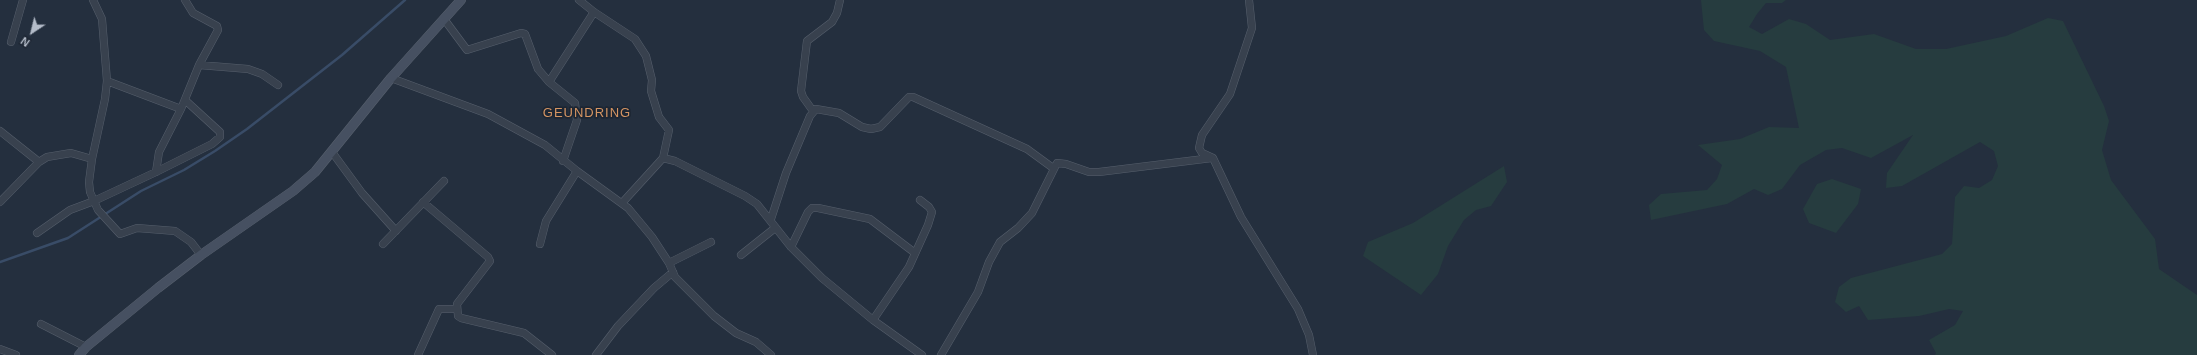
<!DOCTYPE html>
<style>
body{margin:0}
#map{position:relative;width:2197px;height:355px;overflow:hidden;background:#242f3e;font-family:Helvetica,sans-serif}
canvas{display:block}
.north{position:absolute;left:12px;top:12px;width:40px;height:40px;-webkit-text-stroke:3px #1d2633;paint-order:stroke;rotate:215deg;font-size:11px;font-weight:700;line-height:16px;text-align:center;color:#b4bcc9}
.north::after{content:'';display:block;margin:auto;width:14px;height:18px;background:#b4bcc9;clip-path:polygon(50% 0,100% 100%,50% 72%,0 100%)}
</style>
<div id="map">
<canvas width="2197" height="355"></canvas>
<div class="north">N</div>
</div>
<script>
const g = document.querySelector('canvas').getContext('2d');
g.lineJoin = 'round';
function fill(path, color) { g.fillStyle = color; g.fill(path, 'evenodd'); }
const shape = rows => new Path2D(rows.map(r => 'M' + r).join(''));
function trace(path, color, width, dash) { g.strokeStyle = color; g.lineWidth = width; g.lineCap = dash ? 'butt' : 'round'; g.setLineDash(dash || []); g.stroke(path); }
function drawText(font, color, halo, rows, align = 'center') {
  g.font = font + ' Helvetica,sans-serif'; g.lineWidth = 3.5; g.setLineDash([]); g.textBaseline = 'middle'; g.strokeStyle = halo; g.fillStyle = color; for (const [text, x, y, turn = 0] of rows) {
    g.save(); g.translate(x, y); g.rotate((+turn || 0) * Math.PI / 180); g.textAlign = isNaN(turn) ? turn : align; if (halo) g.strokeText(text, 0, 0); g.fillText(text, 0, 0); g.restore();
  }
}
fill(shape([
 [1701,0,1786,0,1782,3,1766,3,1757,14,1749,27,1762,34,1789,19,1806,24,1830,40,1874,34,1916,49,1946,49,2006,36,2048,18,2063,21,2104,106,2109,121,2102,150,2111,180,2155,239,2159,269,2197,295,2197,355,1935,355,1936,353,1929,340,1955,325,1963,311,1949,309,1919,316,1868,320,1859,306,1846,312,1835,302,1839,287,1851,278,1942,254,1952,244,1955,197,1964,186,1979,188,1992,180,1998,166,1994,151,1980,142,1902,186,1886,188,1887,173,1913,135,1871,158,1842,148,1826,150,1800,165,1782,189,1768,195,1754,189,1727,204,1651,220,1649,205,1661,194,1707,190,1717,179,1722,165,1698,145,1740,139,1769,127,1799,128,1786,67,1760,51,1714,41,1704,30],
 [1504,166,1507,182,1491,206,1476,210,1464,220,1448,246,1438,274,1421,295,1363,256,1368,242,1413,223],
 [1832,179,1861,189,1858,204,1836,233,1809,223,1803,209,1817,184]
]), '#263c3f');
trace(shape([
 [0,262,68,238,141,191,184,170,215,151,247,129,342,55,405,0]
]), '#394c67', 2.5);
const street = shape([
 [93,0,102,19,107,81,105,99,92,159,89,182,90,192,98,210,120,234,137,228,175,231,191,242,201,255],
 [579,0,594,12,635,39,646,56,652,80,651,91,659,117,669,130,663,158,675,161,745,196,757,204,791,247,822,278,873,320,922,355],
 [1249,0,1252,28,1230,94,1202,135,1199,148,1202,153,1213,158,1241,217,1298,309,1309,335,1313,355],
 [444,19,467,50,521,33,525,34,538,69,549,82],
 [11,42,23,0],
 [199,65,248,69,262,74,278,85],
 [391,78,488,114,545,145,577,171,628,208,652,237,669,263,675,277,714,316,736,333,756,342,771,355],
 [107,81,181,109,199,65,218,30,217,26,193,13,185,0],
 [813,111,803,97,801,91,807,41,832,22,837,13,840,0],
 [0,131,39,162],
 [332,152,362,193,396,231],
 [563,161,577,120,575,103,549,82,594,12],
 [156,172,159,152,181,109],
 [0,202,39,162,47,157,71,153,92,159],
 [423,202,488,257,490,261,457,304,458,316,461,318,524,333,552,355],
 [622,203,663,158],
 [771,219,786,173,810,116,816,109,839,113,862,127,871,129,880,127,909,97,913,97,1027,149,1053,168],
 [37,233,70,210,94,201,156,172,212,144,220,137,220,132,185,100],
 [383,244,444,181],
 [540,244,546,221,577,171],
 [791,247,808,212,812,208,818,208,870,219,915,253],
 [741,255,775,228],
 [669,263,711,242],
 [873,320,909,267,928,225,932,212,929,207,920,200],
 [41,324,86,347],
 [0,349,16,355],
 [418,355,439,309,456,309],
 [596,355,618,326,654,288,673,272],
 [941,355,978,292,989,262,1000,242,1018,228,1032,213,1057,163,1066,164,1089,172,1099,172,1212,158]
]);
const secondary = shape([
 [79,355,86,347,158,288,201,255,293,191,315,172,391,78,461,0]
]);
trace(street, '#565f6c', 8);
trace(secondary, '#565f6c', 10);
trace(street, '#38414e', 7);
trace(secondary, '#465061', 9);
g.letterSpacing = '1px';
drawText('13px', '#d59563', '#1d2633', [
 ["GEUNDRING",587,113]
]);
g.letterSpacing = '0px';
</script>
